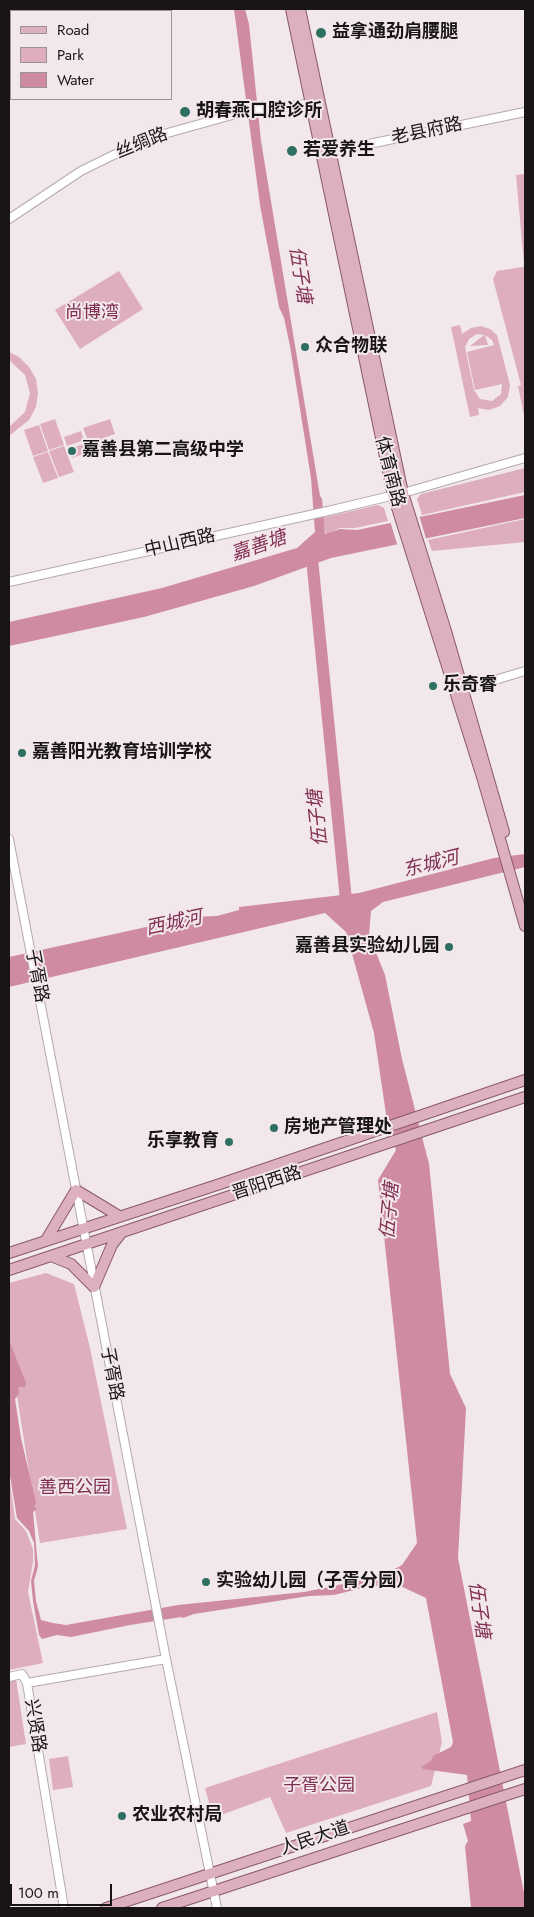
<!DOCTYPE html>
<meta charset="utf-8">
<style>
body{margin:0}
#map{position:relative;width:534px;height:1917px;overflow:hidden;background:#f2e7ea;font-family:Jost,sans-serif}
canvas{display:block}
.frame{position:absolute;inset:0;border:10px solid #191516;pointer-events:none}
.legend{position:absolute;left:10px;top:10px;width:162px;height:90px;box-sizing:border-box;background:#f2e7ea;border:1px solid #9b9395;margin:0;padding:6px 9px;list-style:none;font-size:15px;color:#191516}
.legend li{display:flex;align-items:center;gap:10px;height:25px}
.legend b{width:25px;border:1px solid #9b9395}
.scale{position:absolute;left:10px;top:1884px;width:102px;height:22px;box-sizing:border-box;border:2px solid #191516;border-top:0;padding-left:6px;font-size:15px;line-height:18px;white-space:nowrap;color:#191516;-webkit-text-stroke:4px #f2e7ea;paint-order:stroke}
</style>
<div id="map">
<canvas width="534" height="1917"></canvas>
<div class="frame"></div>
<ul class="legend">
<li><b style="height:6px;background:#dcb0c1"></b>Road</li>
<li><b style="height:14px;background:#deaebe"></b>Park</li>
<li><b style="height:14px;background:#cf8ba3"></b>Water</li>
</ul>
<div class="scale">100 m</div>
</div>
<script>
const g = document.querySelector('canvas').getContext('2d');
g.lineJoin = 'round';
function fill(path, color) { g.fillStyle = color; g.fill(path, 'evenodd'); }
const shape = rows => new Path2D(rows.map(r => 'M' + r).join(''));
function trace(path, color, width, dash) { g.strokeStyle = color; g.lineWidth = width; g.lineCap = dash ? 'butt' : 'round'; g.setLineDash(dash || []); g.stroke(path); }
function drawText(font, color, halo, rows, align = 'center') {
  g.font = font + ' Jost,"Noto Sans SC",sans-serif'; g.lineWidth = 4; g.setLineDash([]); g.textBaseline = 'middle'; g.strokeStyle = halo; g.fillStyle = color; for (const [text, x, y, turn = 0] of rows) {
    g.save(); g.translate(x, y); g.rotate((+turn || 0) * Math.PI / 180); g.textAlign = isNaN(turn) ? turn : align; if (halo) g.strokeText(text, 0, 0); g.fillText(text, 0, 0); g.restore();
  }
}
fill(shape([
 [525,174,525,420,518,386,521,385,493,279,497,271,523,267,524,264,516,175],
 [119,271,143,309,80,349,55,310],
 [460,325,462,334,471,328,481,326,490,329,497,335,510,385,508,397,500,406,489,410,478,408,479,415,470,417,451,327],
 [477,334,484,335,470,346,488,345,485,335,492,340,494,345,467,352,475,390,502,384,501,394,492,401,480,399,474,390,465,347,469,339],
 [9,352,19,357,29,367,36,379,38,393,36,407,29,420,9,436,9,427,25,412,30,393,25,375,9,360],
 [55,419,64,445,49,450,40,424],
 [110,419,115,434,89,443,83,428],
 [39,425,48,451,33,456,24,430],
 [81,431,84,440,67,446,64,437],
 [106,438,109,447,92,453,89,444],
 [86,443,89,452,72,458,69,449],
 [64,446,74,472,59,477,49,451],
 [48,452,58,478,43,483,33,457],
 [525,468,525,492,422,515,417,499,421,494],
 [378,505,384,508,388,521,355,528,340,528,326,534,322,518],
 [525,519,525,542,432,551,428,540],
 [46,1273,74,1284,90,1348,127,1529,40,1543,9,1344,9,1283],
 [9,1475,15,1519,26,1531,33,1549,33,1562,28,1592,43,1663,9,1670],
 [16,1679,26,1744,9,1747,9,1681],
 [437,1712,442,1742,431,1786,286,1833,270,1797,213,1818,205,1788],
 [68,1756,73,1787,53,1790,49,1759]
]), '#deaebe');
fill(shape([
 [234,9,245,9,249,24,261,141,320,496,322,499,325,534,340,529,357,530,525,495,525,518,331,558,254,586,144,617,9,646,9,622,162,588,297,548,315,532,311,478,290,346,284,318,279,307,260,205],
 [525,854,525,867,383,902,371,911,369,935,385,975,402,1059,429,1164,450,1374,466,1408,458,1558,525,1898,525,1908,471,1908,465,1846,468,1841,463,1824,471,1821,467,1775,423,1769,421,1767,431,1761,433,1756,451,1747,453,1742,426,1598,394,1583,366,1587,334,1595,309,1596,194,1614,183,1618,181,1617,130,1625,71,1637,57,1635,42,1639,39,1635,33,1601,31,1581,35,1565,34,1543,29,1531,17,1518,9,1470,9,1340,26,1383,25,1387,18,1387,19,1394,15,1399,21,1438,36,1503,34,1506,37,1509,33,1512,38,1567,34,1581,36,1601,41,1620,53,1623,66,1625,178,1605,304,1592,363,1580,391,1571,402,1565,417,1543,378,1180,396,1150,386,1114,374,1033,346,932,325,913,9,987,9,957,192,917,217,916,239,910,239,907,359,893,494,858]
]), '#cf8ba3');
fill(shape([
 [419,515,427,542,398,547,390,521]
]), '#f2e7ea');
trace(shape([
 [311,549,347,910]
]), '#cf8ba3', 12);
const minor = shape([
 [330,152,525,112],
 [9,219,81,171,146,139,243,112,315,103],
 [9,582,328,511,403,493,525,458],
 [458,691,525,671],
 [9,839,166,1659,217,1908],
 [9,1677,22,1674,27,1683],
 [64,1908,27,1683,166,1659]
]);
const major = shape([
 [291,9,393,495,483,780,525,926],
 [300,9,403,493,446,631,504,832],
 [46,1240,76,1190,119,1216],
 [9,1253,220,1184,525,1080],
 [51,1256,71,1264,94,1287,112,1245,122,1232],
 [9,1270,525,1097],
 [106,1908,525,1770],
 [162,1908,525,1789]
]);
trace(minor, '#b4aaad', 10);
trace(major, '#89586a', 12);
trace(minor, '#fff', 8);
trace(major, '#dcb0c1', 10);
for (const [x, y, r, color] of [
 [321,33,6,"#2d7061"],
 [185,112,6,"#2d7061"],
 [292,151,6,"#2d7061"],
 [305,347,5,"#2d7061"],
 [72,451,5,"#2d7061"],
 [433,686,5,"#2d7061"],
 [22,753,5,"#2d7061"],
 [449,947,5,"#2d7061"],
 [274,1128,5,"#2d7061"],
 [229,1142,5,"#2d7061"],
 [206,1582,5,"#2d7061"],
 [122,1816,5,"#2d7061"]
]) { const dot = new Path2D(); dot.arc(x, y, r, 0, 2 * Math.PI); g.fillStyle = color; g.fill(dot); trace(dot, '#f2e7ea', 2); }
drawText('bold 18px', '#191516', '#f2e7ea', [
 ["益拿通劲肩腰腿",332,33],
 ["胡春燕口腔诊所",196,112],
 ["若爱养生",303,151],
 ["众合物联",315,347],
 ["嘉善县第二高级中学",82,451],
 ["乐奇睿",443,686],
 ["嘉善阳光教育培训学校",32,753],
 ["嘉善县实验幼儿园",439,947,"right"],
 ["房地产管理处",284,1128],
 ["乐享教育",219,1142,"right"],
 ["实验幼儿园（子胥分园）",216,1582],
 ["农业农村局",132,1816]
], 'left');
drawText('18px', '#191516', '#f2e7ea', [
 ["老县府路",427,132,-12],
 ["丝绸路",142,144,-22],
 ["体育南路",389,472,76],
 ["中山西路",180,544,-13],
 ["子胥路",36,976,79],
 ["晋阳西路",267,1184,-18],
 ["子胥路",111,1374,79],
 ["兴贤路",34,1726,81],
 ["人民大道",315,1839,-18]
]);
drawText('18px', '#7f2e51', '#f2e7ea', [
 ["尚博湾",92,314],
 ["善西公园",75,1489],
 ["子胥公园",319,1787]
]);
drawText('italic 19px', '#833154', '#f2e7ea', [
 ["伍子塘",299,275,81],
 ["嘉善塘",259,547,-19],
 ["伍子塘",319,818,-96],
 ["东城河",431,865,-14],
 ["西城河",174,924,-12],
 ["伍子塘",391,1211,-85],
 ["伍子塘",478,1610,82]
]);
</script>
